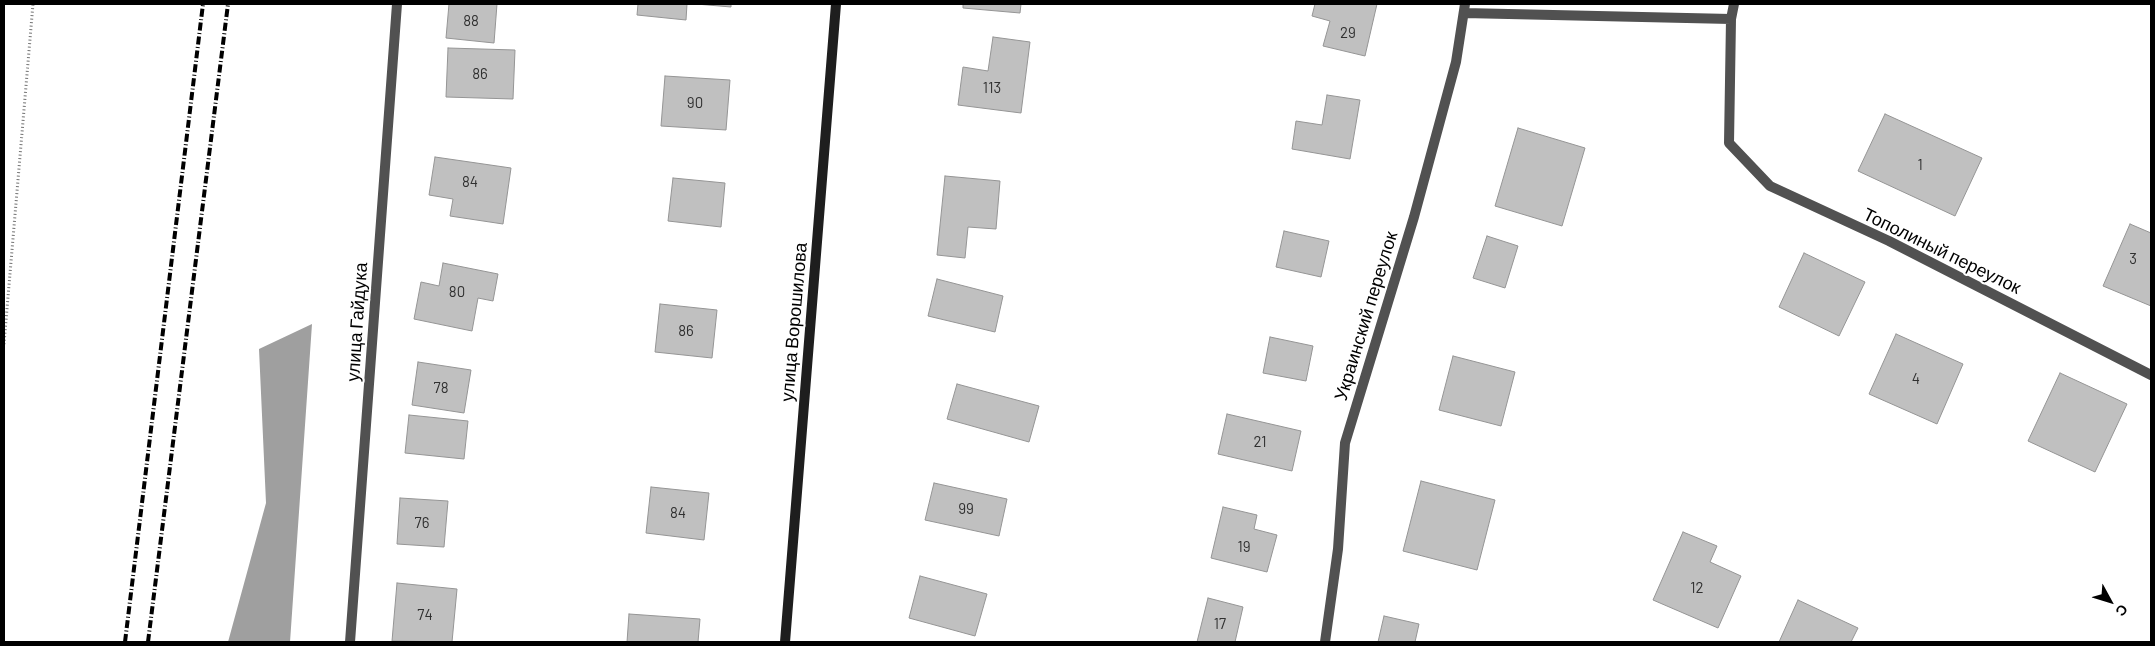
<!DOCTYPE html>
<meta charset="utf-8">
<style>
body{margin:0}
#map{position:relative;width:2155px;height:646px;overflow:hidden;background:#fff;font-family:Barlow,sans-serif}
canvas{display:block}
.frame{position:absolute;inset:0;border:5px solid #000;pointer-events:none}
.north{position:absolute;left:2085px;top:576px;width:50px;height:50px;-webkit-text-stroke:4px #fff;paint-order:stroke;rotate:129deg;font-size:14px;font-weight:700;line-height:20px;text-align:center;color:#000}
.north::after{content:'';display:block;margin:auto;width:18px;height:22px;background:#000;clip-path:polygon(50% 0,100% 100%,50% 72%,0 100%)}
</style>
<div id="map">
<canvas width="2155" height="646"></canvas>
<div class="frame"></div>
<div class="north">С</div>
</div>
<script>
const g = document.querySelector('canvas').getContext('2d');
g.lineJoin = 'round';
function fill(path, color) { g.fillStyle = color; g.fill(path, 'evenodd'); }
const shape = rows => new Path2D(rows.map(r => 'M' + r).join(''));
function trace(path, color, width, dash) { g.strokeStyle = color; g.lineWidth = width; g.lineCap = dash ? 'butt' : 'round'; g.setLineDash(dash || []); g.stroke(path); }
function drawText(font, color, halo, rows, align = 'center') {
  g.font = font + ' Barlow,sans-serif'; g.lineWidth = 4; g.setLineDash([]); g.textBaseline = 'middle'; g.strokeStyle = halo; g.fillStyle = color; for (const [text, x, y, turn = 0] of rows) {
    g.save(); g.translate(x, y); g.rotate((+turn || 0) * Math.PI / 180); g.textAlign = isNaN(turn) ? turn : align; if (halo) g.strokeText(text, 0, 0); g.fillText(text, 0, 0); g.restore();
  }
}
fill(shape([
 [312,324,290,642,228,642,266,503,259,349]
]), '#9f9f9f');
const building = shape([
 [449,4,497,4,494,43,446,38,449,4],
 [638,4,687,4,686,20,637,15,638,4],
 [696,4,731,4,731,7,696,4],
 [963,4,1021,4,1020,13,963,8,963,4],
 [1315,4,1377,4,1365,56,1323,46,1330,21,1312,16,1315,4],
 [993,37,1030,42,1021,113,958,105,963,67,988,71,993,37],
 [448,48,515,50,513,99,446,97,448,48],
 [665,76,730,80,726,130,661,126,665,76],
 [1327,95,1360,100,1350,159,1292,149,1296,121,1322,125,1327,95],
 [1885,114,1982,158,1955,216,1858,171,1885,114],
 [1518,128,1585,148,1562,226,1495,206,1518,128],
 [435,157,511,168,503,224,450,216,453,199,429,195,435,157],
 [945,176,1000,181,996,229,968,227,965,258,937,255,945,176],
 [673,178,725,183,721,227,668,221,673,178],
 [2130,224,2151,233,2151,306,2103,286,2130,224],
 [1284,231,1329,241,1321,277,1276,267,1284,231],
 [1487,236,1518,246,1505,288,1473,278,1487,236],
 [1804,253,1865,282,1839,336,1779,307,1804,253],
 [443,263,498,274,493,301,478,298,472,331,414,319,421,282,439,286,443,263],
 [937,279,1003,296,995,332,928,316,937,279],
 [660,304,717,310,712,358,655,352,660,304],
 [1896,334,1963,364,1937,424,1869,394,1896,334],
 [1270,337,1313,346,1306,381,1263,373,1270,337],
 [1453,356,1515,372,1501,426,1439,410,1453,356],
 [418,362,471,370,464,413,412,405,418,362],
 [2060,373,2127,404,2095,472,2028,441,2060,373],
 [957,384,1039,406,1029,442,947,419,957,384],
 [1227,414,1301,431,1292,471,1218,454,1227,414],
 [409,415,468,421,464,459,405,453,409,415],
 [1421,481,1495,500,1477,570,1403,551,1421,481],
 [934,483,1007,499,999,536,925,520,934,483],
 [651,487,709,493,704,540,646,533,651,487],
 [400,498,448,501,444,547,397,544,400,498],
 [1223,507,1257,515,1254,529,1277,535,1267,572,1211,558,1223,507],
 [1683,532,1717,546,1710,562,1741,576,1718,628,1653,600,1683,532],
 [920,576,987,594,975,636,909,618,920,576],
 [397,583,457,589,452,642,392,641,397,583],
 [1208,598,1243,607,1235,642,1197,642,1208,598],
 [1798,600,1858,628,1851,642,1779,642,1798,600],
 [629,614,700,619,698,642,627,642,629,614],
 [1384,616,1419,624,1415,642,1378,642,1384,616]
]);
fill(building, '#c0c0c0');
trace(building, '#959595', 1);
trace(shape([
 [4,344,33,4]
]), '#737373', 3, [1, 2.5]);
trace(shape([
 [1734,4,1731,19,1729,143,1770,186,1889,241,2151,375],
 [1464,13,1731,19],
 [350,642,397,4],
 [1325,642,1338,549,1345,443,1414,217,1456,62,1465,4]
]), '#515151', 10);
trace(shape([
 [785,642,836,4]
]), '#1e1e1e', 10);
trace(shape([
 [125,642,203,4],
 [148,642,228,4]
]), '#000', 4, [8, 2.5, 1, 2.5]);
drawText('15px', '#303030', null, [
 ["88",471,21],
 ["29",1348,33],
 ["86",480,74],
 ["113",992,88],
 ["90",695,103],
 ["1",1920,165],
 ["84",470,182],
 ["3",2133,259],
 ["80",457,292],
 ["86",686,331],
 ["4",1916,379],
 ["78",441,388],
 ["21",1260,442],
 ["99",966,509],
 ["84",678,513],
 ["76",422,523],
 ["19",1244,547],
 ["12",1697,588],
 ["74",425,615],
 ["17",1220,624]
]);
drawText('18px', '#000', '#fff', [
 ["Тополиный переулок",1942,251,26],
 ["Украинский переулок",1366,316,-73],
 ["улица Гайдука",357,322,-86],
 ["улица Ворошилова",794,322,-85]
]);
</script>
